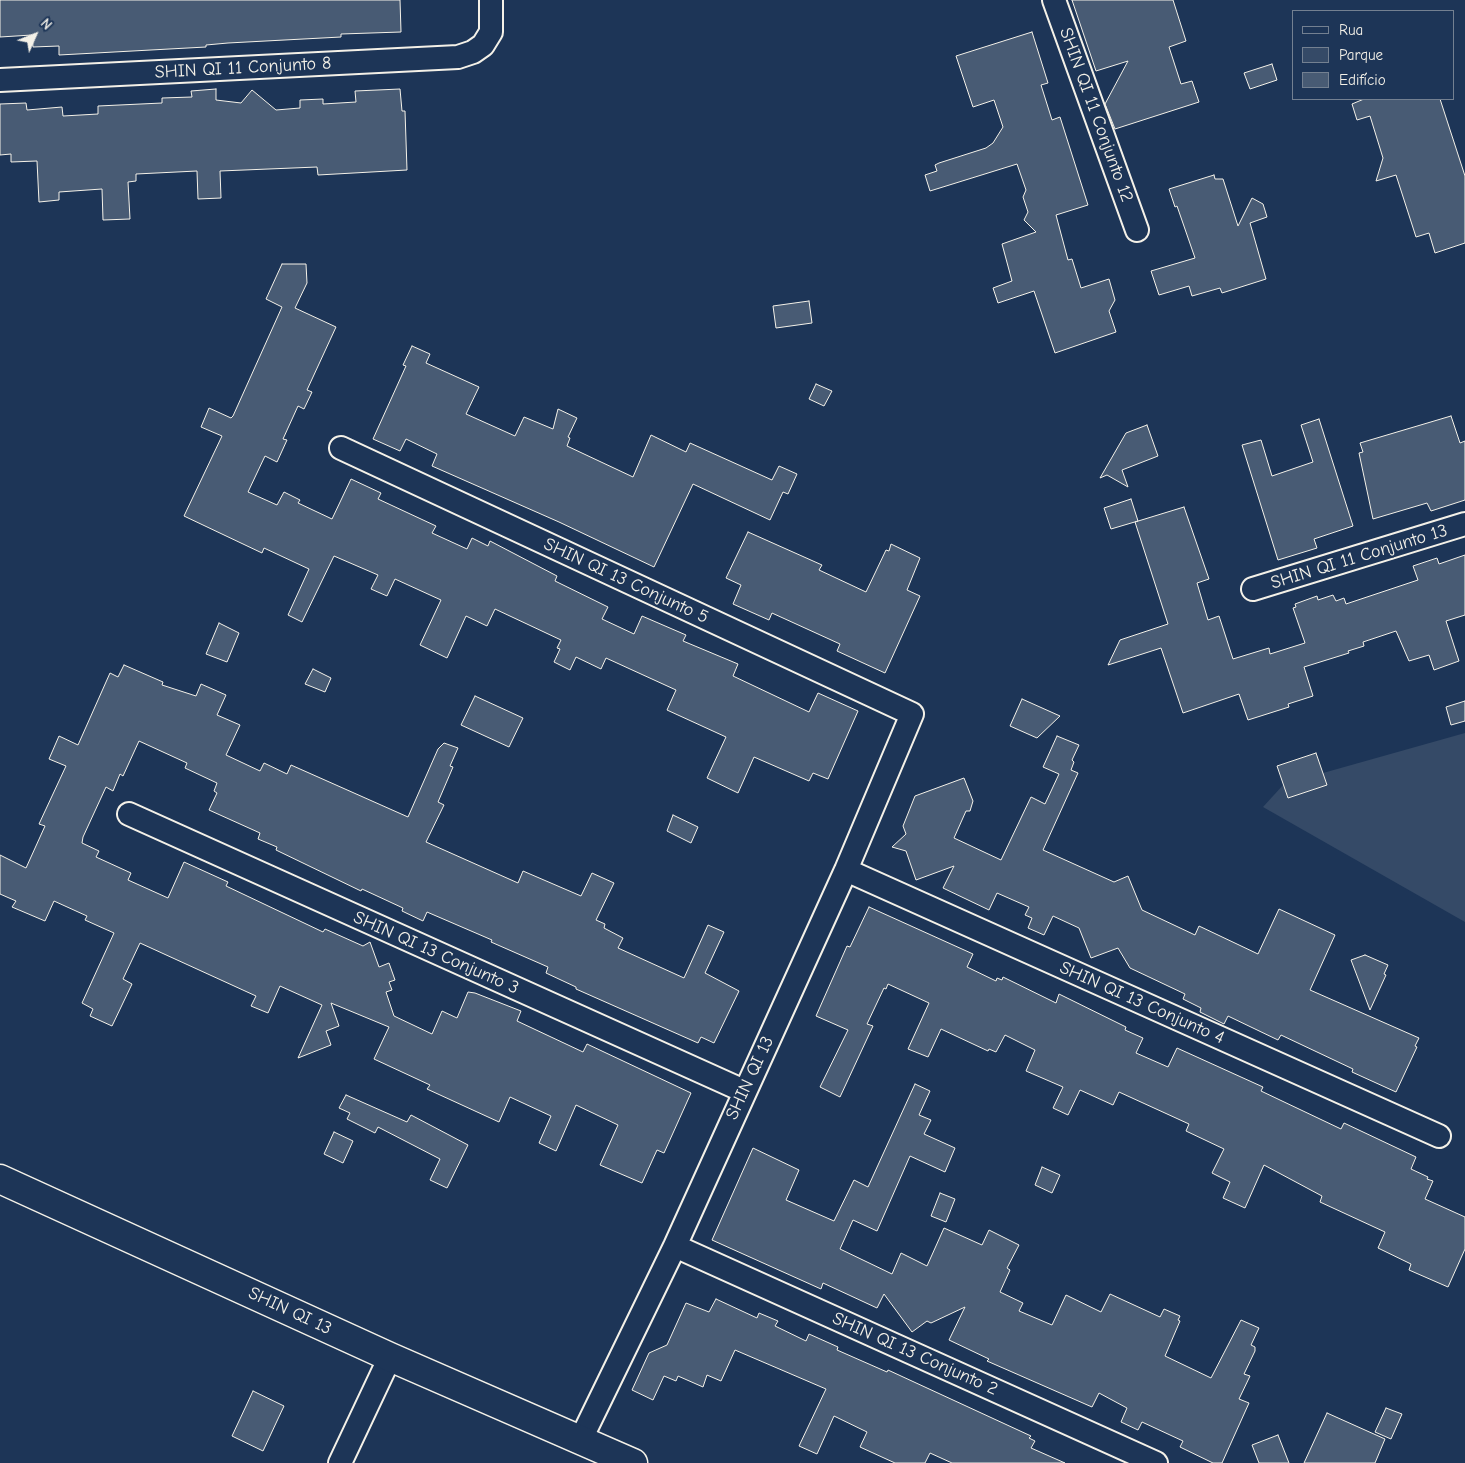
<!DOCTYPE html>
<meta charset="utf-8">
<style>
body{margin:0}
#map{position:relative;width:1465px;height:1463px;overflow:hidden;background:#1d3557;font-family:"Comic Neue",sans-serif}
canvas{display:block}
.legend{position:absolute;left:1292px;top:10px;width:162px;height:90px;box-sizing:border-box;background:#1d3557;border:1px solid #738091;margin:0;padding:6px 9px;list-style:none;font-size:15px;color:#f4f1e8}
.legend li{display:flex;align-items:center;gap:10px;height:25px}
.legend b{width:25px;border:1px solid #738091}
.north{position:absolute;left:10px;top:10px;width:50px;height:50px;-webkit-text-stroke:4px #1d3557;paint-order:stroke;rotate:46deg;font-size:14px;font-weight:700;line-height:20px;text-align:center;color:#f4f1e8}
.north::after{content:'';display:block;margin:auto;width:18px;height:22px;background:#f4f1e8;clip-path:polygon(50% 0,100% 100%,50% 72%,0 100%)}
</style>
<div id="map">
<canvas width="1465" height="1463"></canvas>
<ul class="legend">
<li><b style="height:6px;background:#1d3557"></b>Rua</li>
<li><b style="height:14px;background:#354a67"></b>Parque</li>
<li><b style="height:14px;background:#485b74"></b>Edifício</li>
</ul>
<div class="north">N</div>
</div>
<script>
const g = document.querySelector('canvas').getContext('2d');
g.lineJoin = 'round';
function fill(path, color) { g.fillStyle = color; g.fill(path, 'evenodd'); }
const shape = rows => new Path2D(rows.map(r => 'M' + r).join(''));
function trace(path, color, width, dash) { g.strokeStyle = color; g.lineWidth = width; g.lineCap = dash ? 'butt' : 'round'; g.setLineDash(dash || []); g.stroke(path); }
function drawText(font, color, halo, rows, align = 'center') {
  g.font = font + ' "Comic Neue",sans-serif'; g.lineWidth = 4; g.setLineDash([]); g.textBaseline = 'middle'; g.strokeStyle = halo; g.fillStyle = color; for (const [text, x, y, turn = 0] of rows) {
    g.save(); g.translate(x, y); g.rotate((+turn || 0) * Math.PI / 180); g.textAlign = isNaN(turn) ? turn : align; if (halo) g.strokeText(text, 0, 0); g.fillText(text, 0, 0); g.restore();
  }
}
fill(shape([
 [1465,733,1465,922,1263,807,1284,784]
]), '#354a67');
const building = shape([
 [0,0,400,0,401,32,341,34,341,37,228,43,206,45,206,47,59,55,59,46,33,47,32,35,0,37,0,0],
 [1072,0,1173,0,1186,41,1169,47,1181,84,1192,81,1199,102,1115,129,1105,104,1128,61,1096,71,1072,0],
 [1032,32,1048,83,1041,85,1052,120,1060,117,1088,205,1056,215,1068,260,1072,259,1081,288,1109,279,1115,300,1109,311,1116,332,1055,353,1034,291,998,303,993,288,1012,281,1002,244,1036,232,1024,220,1028,212,1023,197,1026,190,1017,164,930,191,925,175,937,171,935,165,939,163,986,148,993,143,1003,127,994,100,973,107,956,56,1032,32],
 [1272,64,1277,80,1250,89,1244,73,1272,64],
 [216,89,216,100,241,103,252,90,276,110,300,108,300,100,323,99,323,104,356,102,355,91,400,89,402,111,405,111,407,170,318,175,317,167,220,171,221,198,198,199,197,171,136,174,136,181,128,182,130,219,103,220,102,189,59,192,59,200,39,202,37,161,11,162,11,154,0,155,0,104,26,103,27,110,62,107,63,116,98,114,98,106,162,103,162,98,192,97,191,91,216,89],
 [1364,99,1440,99,1465,176,1465,243,1435,253,1429,233,1416,237,1396,175,1376,181,1383,158,1370,116,1357,120,1352,104,1364,99],
 [1214,175,1215,179,1223,179,1238,226,1252,198,1263,204,1267,217,1250,223,1266,279,1222,293,1220,288,1192,296,1189,286,1159,295,1151,271,1195,258,1177,206,1175,207,1169,189,1214,175],
 [282,264,306,264,307,283,295,308,336,327,307,390,312,392,304,409,298,406,283,439,287,440,277,462,265,456,248,492,277,505,284,492,300,500,298,503,332,519,351,479,381,493,378,499,436,526,432,533,467,549,472,538,488,546,490,541,557,576,555,581,608,607,602,619,634,634,642,616,686,635,683,641,738,664,733,676,809,712,818,693,858,711,828,779,813,773,809,781,754,757,738,793,707,778,726,737,667,710,676,690,606,658,601,669,576,657,570,670,554,662,560,649,557,648,561,640,495,609,487,626,466,616,447,658,420,645,441,600,395,579,387,596,371,589,378,575,334,556,302,622,288,615,309,569,264,548,262,553,184,516,222,436,201,427,209,408,231,418,233,416,282,307,266,299,282,264],
 [809,301,812,323,776,328,773,306,809,301],
 [412,346,430,354,426,363,479,387,466,414,515,436,524,417,553,429,558,409,577,418,568,437,570,438,567,446,633,477,651,435,686,452,690,443,772,480,779,466,797,474,788,494,783,492,770,520,693,484,654,567,559,522,432,466,437,454,406,439,400,451,373,439,406,366,403,365,412,346],
 [816,384,832,391,824,406,809,399,816,384],
 [1451,416,1460,443,1465,441,1465,500,1431,511,1427,503,1373,519,1359,453,1363,452,1360,443,1451,416],
 [1319,419,1353,526,1314,539,1317,548,1278,560,1242,445,1261,440,1272,476,1313,462,1301,425,1319,419],
 [1147,425,1158,456,1122,470,1128,487,1107,475,1100,478,1126,433,1147,425],
 [1131,499,1138,521,1111,529,1104,508,1131,499],
 [1184,507,1209,579,1197,583,1208,620,1219,616,1233,659,1269,648,1270,654,1305,643,1293,608,1296,607,1295,604,1317,596,1318,600,1333,595,1336,601,1344,598,1346,604,1418,580,1413,566,1437,558,1439,564,1465,555,1465,615,1446,621,1459,661,1434,670,1429,655,1409,661,1396,631,1363,642,1364,646,1348,651,1349,653,1304,667,1313,696,1288,704,1289,707,1248,720,1239,694,1183,713,1161,648,1108,665,1120,640,1168,624,1135,522,1184,507],
 [748,532,822,565,819,570,866,592,886,550,889,551,891,544,920,558,907,590,920,596,885,673,837,651,840,644,772,613,769,620,733,604,741,585,726,578,748,532],
 [219,623,239,633,227,662,206,654,219,623],
 [124,665,163,682,162,685,196,696,201,684,226,695,217,715,240,725,226,755,260,771,264,763,287,774,291,765,408,817,438,749,444,743,458,748,450,766,453,767,438,802,444,805,426,842,518,883,523,871,581,896,592,873,614,883,596,920,605,924,604,928,623,938,618,948,684,978,708,925,724,932,705,973,739,991,714,1043,701,1037,698,1043,576,989,576,987,546,973,548,967,491,942,492,940,427,912,423,921,402,911,403,908,362,889,361,891,276,850,277,847,258,839,260,833,209,810,217,793,214,791,217,783,185,768,187,763,139,741,123,776,120,774,113,791,106,787,83,837,82,843,99,851,96,857,131,873,128,880,168,898,184,862,228,882,226,886,323,932,325,929,363,946,370,942,379,967,389,963,395,980,389,982,392,990,386,992,394,1016,432,1034,442,1011,457,1018,468,992,475,993,521,1011,517,1021,583,1052,587,1044,691,1093,664,1153,657,1150,642,1183,600,1165,618,1125,576,1105,556,1151,539,1143,551,1116,510,1097,499,1122,427,1089,430,1085,374,1059,389,1027,331,1003,339,1026,326,1031,331,1045,298,1058,322,1005,280,986,268,1013,251,1006,256,996,140,943,123,979,132,984,112,1026,90,1016,93,1009,82,1003,114,933,85,920,87,916,54,901,45,921,12,907,16,901,0,894,0,855,26,868,45,826,39,824,66,766,49,759,59,736,78,745,110,673,118,677,124,665],
 [313,669,331,678,325,692,305,684,313,669],
 [475,696,523,718,509,747,461,725,475,696],
 [1022,699,1060,716,1037,738,1010,726,1022,699],
 [1465,701,1465,721,1451,725,1446,707,1465,701],
 [1057,736,1079,745,1072,760,1074,762,1071,770,1078,773,1043,850,1114,882,1128,876,1142,910,1195,935,1199,926,1258,954,1279,909,1335,935,1310,990,1419,1038,1415,1046,1417,1047,1396,1092,1352,1072,1353,1069,1281,1035,1278,1040,1228,1016,1224,1024,1200,1012,1201,1008,1183,999,1185,994,1130,968,1118,948,1091,958,1079,928,1053,916,1044,935,1028,928,1032,918,1025,915,1029,907,997,893,989,910,943,888,954,866,916,880,906,851,892,847,906,834,903,826,915,796,964,778,973,801,970,811,966,811,954,838,1001,860,1031,797,1045,804,1059,774,1043,767,1057,736],
 [1316,753,1327,785,1288,798,1277,766,1316,753],
 [673,815,698,827,691,843,667,831,673,815],
 [869,907,973,954,967,967,996,981,997,978,1002,980,1003,977,1056,1003,1059,994,1126,1027,1125,1030,1143,1038,1136,1053,1168,1067,1177,1048,1263,1087,1261,1091,1341,1129,1344,1123,1416,1157,1411,1169,1428,1177,1427,1179,1433,1181,1425,1199,1465,1217,1465,1249,1448,1287,1409,1270,1411,1264,1378,1248,1385,1232,1320,1202,1322,1196,1264,1165,1245,1208,1223,1198,1230,1182,1212,1173,1224,1149,1186,1131,1189,1124,1119,1092,1113,1105,1080,1090,1068,1115,1053,1108,1063,1087,1026,1071,1035,1050,1005,1035,996,1052,989,1049,988,1051,941,1029,928,1057,908,1049,929,1003,888,984,886,989,884,988,867,1024,873,1026,840,1097,820,1087,848,1030,816,1016,847,946,850,947,869,907],
 [1365,955,1388,965,1384,974,1386,975,1370,1010,1351,960,1365,955],
 [915,1084,930,1091,919,1115,931,1120,924,1134,955,1148,945,1172,910,1156,877,1231,853,1220,840,1249,892,1274,901,1253,927,1266,944,1228,982,1245,989,1230,1019,1245,1007,1268,1010,1270,1000,1292,1023,1303,1019,1311,1052,1325,1066,1295,1101,1312,1110,1294,1160,1317,1164,1309,1180,1316,1178,1320,1180,1321,1165,1356,1211,1378,1241,1320,1259,1328,1251,1345,1255,1347,1255,1351,1244,1374,1250,1376,1239,1399,1249,1403,1222,1463,1213,1463,1180,1447,1183,1441,1142,1422,1138,1430,1121,1422,1127,1408,1099,1393,1092,1407,987,1361,989,1359,949,1340,965,1307,931,1323,927,1321,912,1332,884,1294,877,1308,823,1283,821,1289,712,1240,753,1148,799,1170,786,1200,834,1221,854,1180,868,1187,915,1084],
 [346,1095,407,1122,411,1115,468,1145,447,1188,430,1180,440,1159,378,1127,375,1133,347,1119,350,1113,339,1108,346,1095],
 [334,1132,353,1141,343,1163,324,1154,334,1132],
 [1042,1167,1060,1175,1052,1193,1035,1185,1042,1167],
 [940,1193,955,1199,946,1222,931,1216,940,1193],
 [716,1299,757,1318,759,1313,778,1321,775,1326,806,1341,809,1334,838,1347,837,1350,887,1372,888,1370,1031,1436,1029,1438,1035,1441,1031,1448,1065,1463,952,1463,930,1453,925,1463,895,1463,860,1447,867,1432,834,1416,817,1454,799,1446,826,1389,735,1350,721,1381,707,1375,703,1387,678,1376,676,1381,664,1376,653,1400,632,1390,649,1353,667,1345,686,1303,709,1312,716,1299],
 [253,1391,284,1406,263,1451,232,1436,253,1391],
 [1386,1408,1402,1414,1391,1439,1375,1432,1386,1408],
 [1327,1413,1385,1439,1375,1463,1304,1463,1327,1413],
 [1278,1435,1289,1463,1259,1463,1252,1445,1278,1435]
]);
fill(building, '#485b74');
trace(building, '#f4f1e8', 1);
const street = shape([
 [1054,0,1137,230],
 [0,80,458,57,473,52,483,45,491,32,491,0],
 [341,448,912,714,846,870,675,1246,581,1439],
 [1253,589,1465,524],
 [129,814,744,1091],
 [846,870,1439,1136],
 [675,1246,1156,1463],
 [340,1463,390,1357]
]);
const secondary = shape([
 [0,1179,390,1357,633,1463]
]);
trace(street, '#f4f1e8', 26);
trace(secondary, '#f4f1e8', 31);
trace(street, '#1d3557', 22);
trace(secondary, '#1d3557', 28);
drawText('18px', '#f4f1e8', '#1d3557', [
 ["SHIN QI 11 Conjunto 8",243,68,-3],
 ["SHIN QI 11 Conjunto 12",1096,115,70],
 ["SHIN QI 11 Conjunto 13",1359,557,-17],
 ["SHIN QI 13 Conjunto 5",626,581,25],
 ["SHIN QI 13 Conjunto 3",436,953,24],
 ["SHIN QI 13 Conjunto 4",1142,1003,24],
 ["SHIN QI 13",750,1078,-65],
 ["SHIN QI 13",290,1311,25],
 ["SHIN QI 13 Conjunto 2",915,1354,24]
]);
</script>
